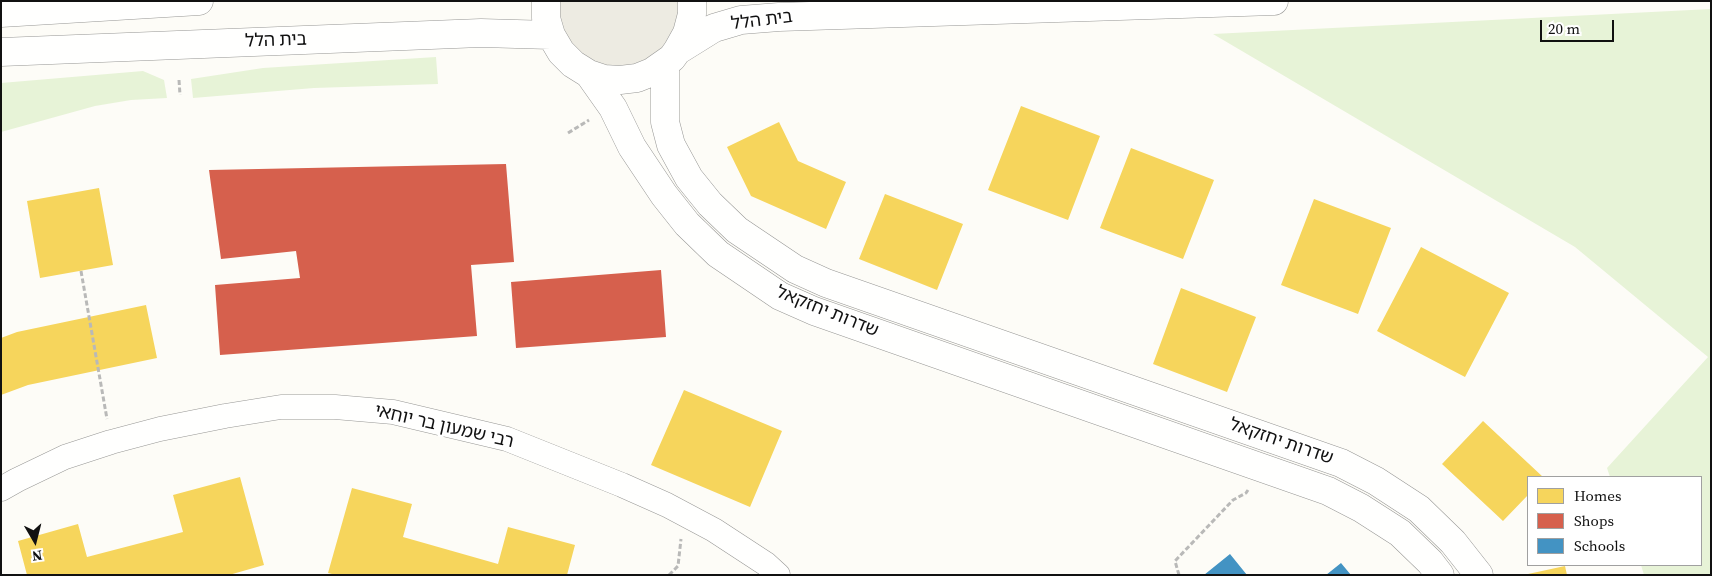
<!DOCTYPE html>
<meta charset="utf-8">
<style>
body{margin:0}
#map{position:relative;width:1712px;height:576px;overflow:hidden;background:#fdfcf7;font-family:"Source Serif 4",serif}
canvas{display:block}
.frame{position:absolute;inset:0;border:2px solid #111;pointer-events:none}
.legend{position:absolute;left:1527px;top:476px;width:175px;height:90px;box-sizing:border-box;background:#fff;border:1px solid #a0a0a0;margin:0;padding:6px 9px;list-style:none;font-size:15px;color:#111}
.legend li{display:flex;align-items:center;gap:10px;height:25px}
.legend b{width:25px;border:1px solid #a0a0a0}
.north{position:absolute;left:10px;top:516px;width:50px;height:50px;-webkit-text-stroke:4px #fff;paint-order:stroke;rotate:172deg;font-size:14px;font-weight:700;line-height:20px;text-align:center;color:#111}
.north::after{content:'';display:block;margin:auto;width:18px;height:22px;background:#111;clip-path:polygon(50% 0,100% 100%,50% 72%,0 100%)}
.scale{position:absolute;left:1540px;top:20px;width:74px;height:22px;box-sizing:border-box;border:2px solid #111;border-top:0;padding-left:6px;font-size:15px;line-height:18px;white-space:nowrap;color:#111;-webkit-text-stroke:4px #fff;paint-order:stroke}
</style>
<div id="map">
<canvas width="1712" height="576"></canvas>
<div class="frame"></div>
<ul class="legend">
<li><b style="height:14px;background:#f6d55c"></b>Homes</li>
<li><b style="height:14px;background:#d6604d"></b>Shops</li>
<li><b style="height:14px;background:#4393c3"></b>Schools</li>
</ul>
<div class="north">N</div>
<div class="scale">20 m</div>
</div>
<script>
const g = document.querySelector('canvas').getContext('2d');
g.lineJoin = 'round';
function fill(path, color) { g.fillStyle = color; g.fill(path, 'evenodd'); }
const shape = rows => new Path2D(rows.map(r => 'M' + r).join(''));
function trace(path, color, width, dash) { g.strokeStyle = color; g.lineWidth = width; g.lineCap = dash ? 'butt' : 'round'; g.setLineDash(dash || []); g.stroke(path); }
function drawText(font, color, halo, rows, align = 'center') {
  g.font = font + ' "Source Serif 4","Noto Sans Hebrew",serif'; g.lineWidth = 5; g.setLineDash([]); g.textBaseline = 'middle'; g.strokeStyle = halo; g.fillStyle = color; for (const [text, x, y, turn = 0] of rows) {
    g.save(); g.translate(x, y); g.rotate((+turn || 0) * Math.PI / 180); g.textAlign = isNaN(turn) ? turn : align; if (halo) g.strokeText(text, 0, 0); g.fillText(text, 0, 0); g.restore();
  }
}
fill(shape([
 [1711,9,1711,575,1644,575,1641,565,1701,565,1701,477,1610,477,1607,468,1708,357,1575,247,1213,34],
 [436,57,438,84,314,88,193,98,191,79,263,68],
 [143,71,164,80,167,98,131,100,95,106,1,132,1,83]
]), '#e7f3d7');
fill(shape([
 [546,1,690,1,690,14,650,70,580,67]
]), '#edebe2');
fill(shape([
 [1021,106,1100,136,1068,220,988,190],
 [779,122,798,161,846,182,826,229,751,196,727,147],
 [1131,148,1214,180,1183,259,1100,228],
 [99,188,113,265,40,278,27,201],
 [885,194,963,224,937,290,859,259],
 [1314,199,1391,228,1358,314,1281,285],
 [1421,247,1509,293,1465,377,1377,331],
 [1181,288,1256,317,1227,392,1153,364],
 [146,305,157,358,28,385,1,395,1,338,17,332],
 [684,390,782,431,750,507,651,465],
 [1483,421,1543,477,1528,477,1528,495,1503,521,1442,464],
 [240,477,264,565,229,575,27,575,18,541,78,524,87,557,183,532,173,495],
 [352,488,412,504,403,537,498,564,508,527,575,545,567,575,336,575,328,573],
 [1565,566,1567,575,1528,575,1528,574]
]), '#f6d55c');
fill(shape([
 [506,164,514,262,471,265,477,336,220,355,215,285,300,278,296,251,221,259,209,170],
 [661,270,666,337,516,348,511,282]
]), '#d6604d');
fill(shape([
 [1230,554,1247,575,1204,575],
 [1341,563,1351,575,1326,575]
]), '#4393c3');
const minor = shape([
 [1,489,17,480,65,457,111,442,160,429,225,416,281,407,335,407,393,412,507,439,622,485,667,505,714,530,766,564,778,575]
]);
const tertiary = shape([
 [546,1,546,18,551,35,561,52,573,64,589,74,604,79,620,80,637,78,652,72,672,58,677,51,687,33,692,14,692,1],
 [1,13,199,1],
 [677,51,714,28,741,20,779,17,1274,1],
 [1,52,481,33,551,35],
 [665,64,665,122,671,145,689,178,710,204,737,230,795,269,826,283,1341,463,1376,481,1419,509,1453,542,1479,575],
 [589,74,613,108,632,147,664,195,687,224,718,254,780,296,814,311,1328,491,1361,508,1400,533,1430,562,1440,575]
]);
trace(minor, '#979795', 25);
trace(tertiary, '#979795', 29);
trace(shape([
 [179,80,180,95],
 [568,133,589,120],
 [81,271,107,419],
 [669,575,678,566,681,539],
 [1179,575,1175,561,1233,500,1246,493,1248,490]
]), '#b9b9b8', 3, [5, 2.5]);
trace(minor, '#fffffe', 24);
trace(tertiary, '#fffffe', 28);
drawText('18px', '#111', '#fff', [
 ["בית הלל",762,21,-7],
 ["בית הלל",276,41,-2],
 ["שדרות יחזקאל",827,312,22],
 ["רבי שמעון בר יוחאי",444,427,13],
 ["שדרות יחזקאל",1281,442,19]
]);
</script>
